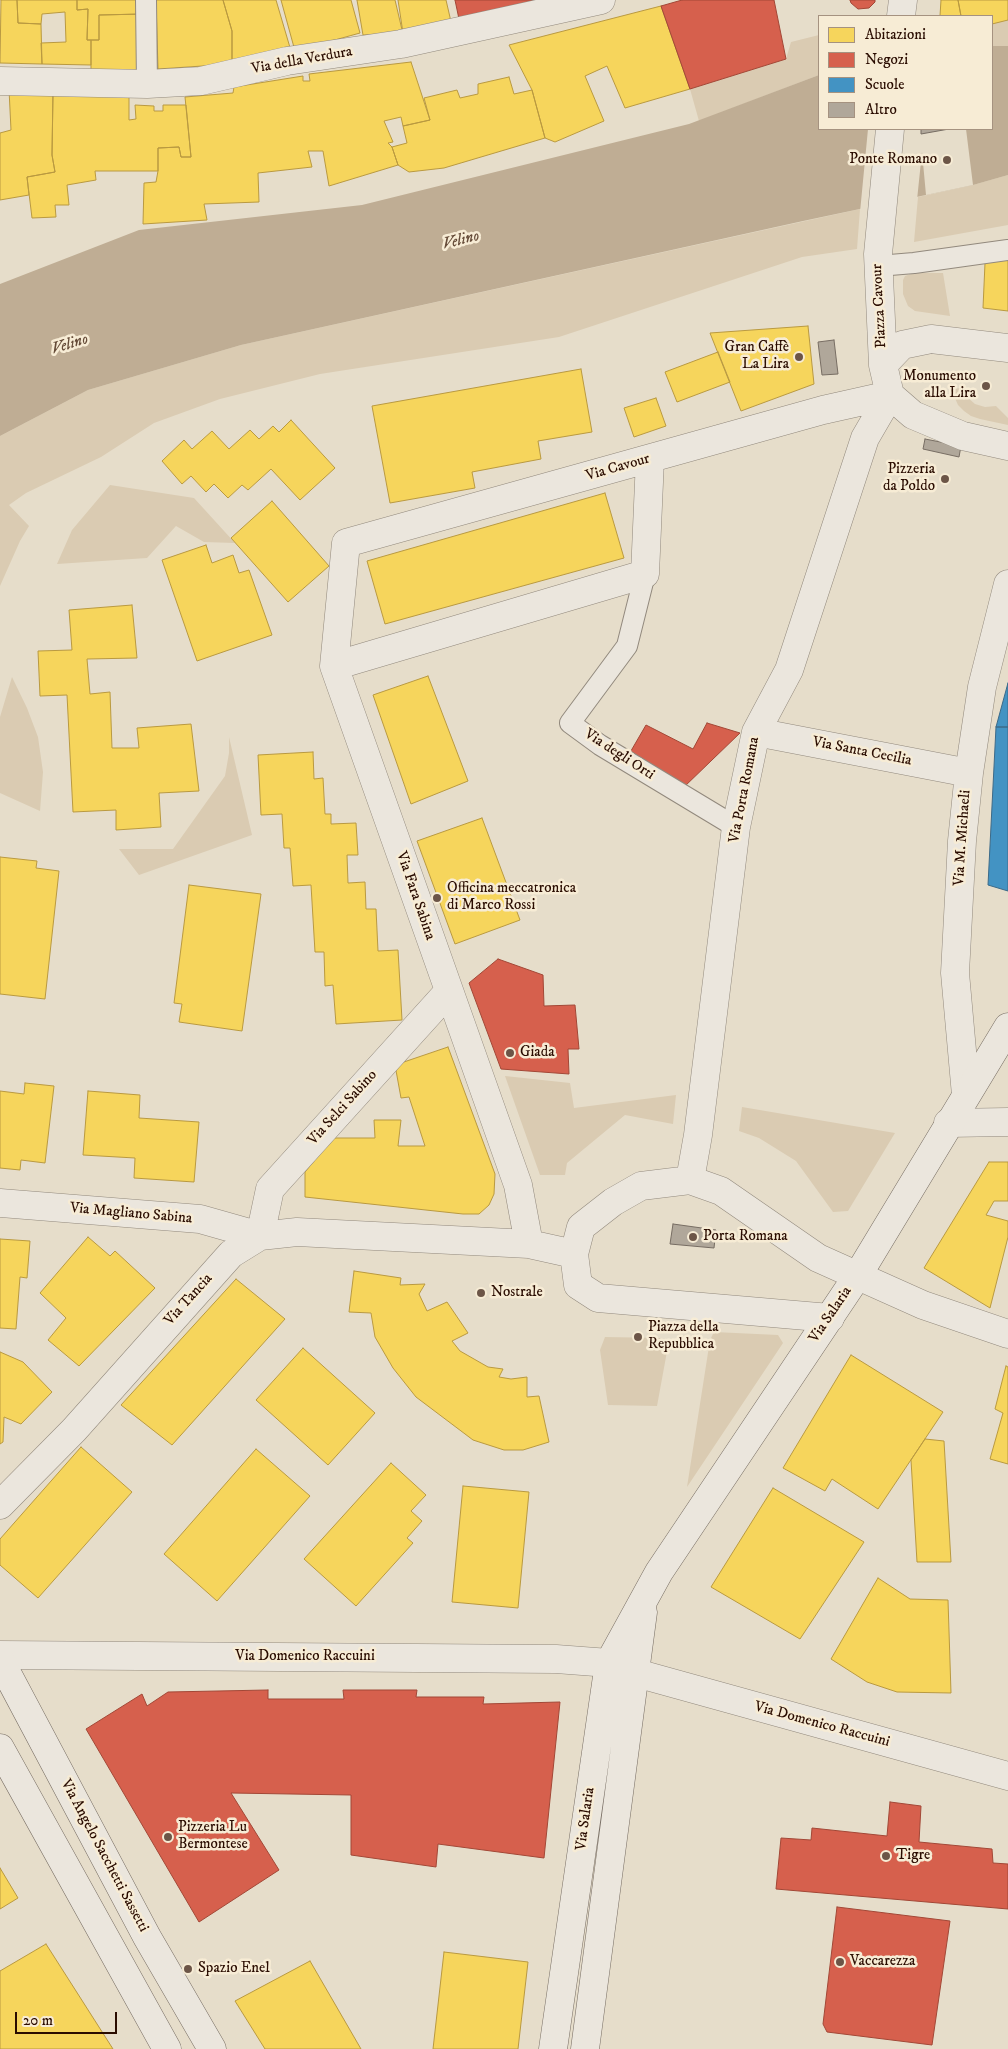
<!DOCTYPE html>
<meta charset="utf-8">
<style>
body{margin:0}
#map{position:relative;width:1008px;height:2049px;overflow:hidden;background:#e6ddca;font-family:"IM FELL DW Pica",serif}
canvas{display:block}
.legend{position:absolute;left:818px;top:15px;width:175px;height:115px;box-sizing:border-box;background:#f7ecd5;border:1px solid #a59280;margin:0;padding:6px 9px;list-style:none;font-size:15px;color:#2a0c00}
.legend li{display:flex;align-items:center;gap:10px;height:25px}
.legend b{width:25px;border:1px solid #a59280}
.scale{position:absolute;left:15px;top:2012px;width:102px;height:22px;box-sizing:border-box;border:2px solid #2a0c00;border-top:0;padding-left:6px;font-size:15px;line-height:18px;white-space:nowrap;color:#2a0c00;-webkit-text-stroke:4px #f7ecd5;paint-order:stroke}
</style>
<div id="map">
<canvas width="1008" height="2049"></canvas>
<ul class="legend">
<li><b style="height:14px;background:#f6d55c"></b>Abitazioni</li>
<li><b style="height:14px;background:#d6604d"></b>Negozi</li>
<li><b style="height:14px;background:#4393c3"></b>Scuole</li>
<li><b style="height:14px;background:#b0a79a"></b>Altro</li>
</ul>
<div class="scale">20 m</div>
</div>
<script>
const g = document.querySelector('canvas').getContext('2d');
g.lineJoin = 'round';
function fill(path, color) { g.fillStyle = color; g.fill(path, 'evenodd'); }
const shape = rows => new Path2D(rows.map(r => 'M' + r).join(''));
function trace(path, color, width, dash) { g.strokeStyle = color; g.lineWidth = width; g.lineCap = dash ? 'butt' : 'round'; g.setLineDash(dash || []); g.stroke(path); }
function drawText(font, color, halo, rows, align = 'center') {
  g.font = font + ' "IM FELL DW Pica",serif'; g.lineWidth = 5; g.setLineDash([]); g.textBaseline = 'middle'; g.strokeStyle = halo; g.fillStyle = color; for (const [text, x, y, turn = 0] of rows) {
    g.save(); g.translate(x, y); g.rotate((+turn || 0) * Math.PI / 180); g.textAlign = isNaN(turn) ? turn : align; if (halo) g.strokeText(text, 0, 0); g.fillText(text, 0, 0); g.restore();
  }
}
fill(shape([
 [1008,20,1008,46,992,46,992,24],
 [819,35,819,75,699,121,690,89,786,59,791,42],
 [1008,175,1008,225,914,242,918,197,973,185],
 [860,209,857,249,802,257,559,337,320,374,220,399,154,423,101,457,26,493,9,505,29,526,20,541,0,586,0,436,88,390,241,345],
 [914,273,943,273,950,316,915,311,908,306,903,294,903,280,905,276],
 [964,388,967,397,975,404,985,407,996,406,1008,418,1008,425,980,419,971,416,964,411,958,405,951,389],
 [110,485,194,498,235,543,204,542,176,526,147,558,57,564,72,530],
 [12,677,27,708,38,737,43,772,40,811,0,793,0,717],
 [229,737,252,835,139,875,119,849,173,849,225,776,229,753],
 [505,1076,570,1083,574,1108,676,1095,673,1124,625,1115,567,1163,565,1175,540,1175],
 [742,1107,895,1133,848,1211,833,1212,796,1161,759,1138,739,1131],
 [714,1332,778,1335,783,1343,687,1487,710,1340],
 [605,1337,660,1338,668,1346,657,1406,608,1405,600,1350]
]), '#dacbb2');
fill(shape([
 [992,46,1008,46,1008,175,973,185,803,221,241,345,88,390,0,436,0,284,139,230,362,205,689,124,819,75,819,129,992,129]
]), '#bfad94');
fill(shape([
 [868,129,966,129,973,185,926,195,922,152,917,200,860,212]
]), '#e6ddca');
const homes = shape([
 [1,0,17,0,18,23,41,24,42,64,0,63,1,0],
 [17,0,77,0,77,10,88,9,87,40,91,40,91,65,42,64,41,43,66,42,65,12,42,14,41,24,18,23,17,0],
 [77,0,142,0,143,14,99,15,99,40,87,40,88,9,77,10,77,0],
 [156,0,223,0,232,31,232,64,158,69,156,0],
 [223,0,276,0,291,51,232,64,232,31,223,0],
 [281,0,351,0,360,33,295,51,281,0],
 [357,0,395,0,403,34,363,35,357,0],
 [398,0,446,0,452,26,403,33,398,0],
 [941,0,958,0,961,16,940,16,941,0],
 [958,0,1008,0,1008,20,992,24,992,16,961,16,958,0],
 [661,6,690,89,625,108,607,66,585,76,604,121,555,142,545,138,532,90,509,45,661,6],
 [143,14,145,72,91,71,91,40,99,40,99,15,143,14],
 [411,62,430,120,403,126,401,117,384,121,393,142,388,143,392,147,398,165,329,186,323,151,308,151,312,167,258,173,259,202,204,204,207,220,143,224,144,183,156,182,158,171,158,148,179,147,181,157,191,157,185,97,233,93,234,87,303,76,303,81,310,81,309,74,411,62],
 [509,77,514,94,532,90,545,138,444,168,409,172,398,165,392,147,407,143,403,126,430,120,424,98,457,90,460,98,478,94,478,84,509,77],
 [9,89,53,89,52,155,55,172,27,177,29,195,0,200,0,133,11,130,9,89],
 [129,91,129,120,136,119,135,105,154,106,154,111,163,111,163,105,186,105,191,157,181,157,179,147,158,148,158,171,95,171,96,180,67,185,69,205,55,205,56,217,32,218,27,177,55,172,52,155,53,94,129,91],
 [1008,256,1008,311,983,308,985,263,1008,256],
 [808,326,814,384,741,411,710,333,808,326],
 [718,352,730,382,677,402,665,372,718,352],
 [581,369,592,432,538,441,541,459,472,472,475,488,390,503,372,406,581,369],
 [656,398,666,426,634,437,624,408,656,398],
 [291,420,335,468,300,500,271,469,248,490,242,485,228,498,214,484,206,492,191,476,182,484,162,461,184,440,192,449,212,431,229,449,250,430,259,439,273,426,279,432,291,420],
 [605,493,624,558,385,624,367,561,605,493],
 [272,501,329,566,288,602,231,538,272,501],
 [206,545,212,563,233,555,239,573,249,570,272,635,197,661,162,560,206,545],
 [132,605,137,658,87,659,90,694,110,692,112,748,139,748,137,728,191,724,199,791,159,793,161,827,116,830,116,810,73,812,67,695,40,696,38,651,72,650,69,610,132,605],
 [428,676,468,781,411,804,373,695,428,676],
 [313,752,314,779,323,778,325,814,331,814,331,824,356,823,358,855,347,855,348,883,365,882,366,909,376,909,378,951,398,950,402,1020,336,1024,333,985,325,986,324,952,315,952,311,885,293,886,290,848,284,848,282,814,261,815,258,755,313,752],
 [482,818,520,920,455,944,417,841,482,818],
 [0,857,37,861,36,868,59,871,45,999,0,994,0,857],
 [189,885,261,894,242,1031,179,1022,182,1004,174,1003,189,885],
 [448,1047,495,1174,494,1194,489,1205,479,1214,463,1214,305,1197,305,1172,333,1138,375,1138,374,1120,401,1120,398,1146,425,1146,409,1097,401,1098,395,1065,448,1047],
 [25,1083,54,1086,45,1163,21,1160,20,1170,0,1168,0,1091,24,1094,25,1083],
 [88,1091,140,1095,139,1118,199,1122,194,1182,134,1178,135,1158,83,1155,88,1091],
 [989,1162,1008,1162,1008,1201,994,1201,986,1215,1008,1221,1008,1237,990,1308,924,1268,989,1162],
 [88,1237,110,1256,115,1251,155,1288,79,1366,48,1340,66,1318,40,1293,88,1237],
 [0,1239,30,1241,27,1278,20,1277,16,1329,0,1328,0,1239],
 [354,1271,401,1278,400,1285,425,1284,419,1294,427,1311,447,1302,468,1333,452,1341,460,1351,488,1367,503,1369,499,1377,511,1379,527,1377,527,1397,539,1396,549,1442,523,1450,504,1450,473,1440,416,1397,393,1368,375,1337,371,1313,349,1312,354,1271],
 [236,1279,285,1319,172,1445,121,1405,236,1279],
 [303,1348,375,1413,328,1465,256,1400,303,1348],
 [0,1352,23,1362,52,1392,21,1424,4,1417,3,1442,0,1444,0,1352],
 [851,1355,943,1412,878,1509,832,1479,825,1491,783,1468,851,1355],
 [1006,1366,1008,1367,1008,1464,990,1459,1003,1413,995,1409,1006,1366],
 [925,1439,944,1441,951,1562,917,1562,911,1460,925,1439],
 [81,1447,132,1492,38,1598,0,1565,0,1539,81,1447],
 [256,1449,310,1496,217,1601,164,1554,256,1449],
 [391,1463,426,1495,411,1511,422,1521,407,1538,413,1543,356,1606,304,1559,391,1463],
 [463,1486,529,1492,518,1608,452,1602,463,1486],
 [773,1488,864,1542,800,1639,711,1587,773,1488],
 [878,1578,910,1599,948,1600,951,1693,897,1692,867,1682,831,1659,878,1578],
 [0,1868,18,1898,0,1909,0,1868],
 [46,1944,113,2049,0,2049,0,1971,46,1944],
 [444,1952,528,1962,518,2049,433,2049,444,1952],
 [310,1961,361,2049,265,2049,235,2001,310,1961]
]);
fill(homes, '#f6d55c');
trace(homes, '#b99940', 1);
const shops = shape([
 [455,0,541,0,459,19,455,0],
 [682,0,774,0,786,59,690,89,661,6,682,0],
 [850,0,875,0,875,2,869,8,858,9,851,3,850,0],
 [707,723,740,733,683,788,628,756,646,725,693,749,707,723],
 [498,959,543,975,544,1006,575,1005,579,1049,568,1049,569,1074,501,1069,469,983,498,959],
 [268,1690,268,1699,344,1699,343,1690,417,1690,416,1697,484,1697,483,1704,560,1702,544,1858,438,1844,436,1867,351,1855,351,1795,231,1793,279,1870,199,1922,86,1729,142,1694,147,1706,168,1692,268,1690],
 [890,1802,921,1806,919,1842,992,1849,993,1863,1008,1864,1008,1909,776,1889,781,1838,811,1840,812,1828,887,1836,890,1802],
 [837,1907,950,1921,932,2045,827,2032,823,2024,837,1907]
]);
fill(shops, '#d6604d');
trace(shops, '#a24736', 1);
const schools = shape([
 [1008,683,1008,727,996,727,1008,683],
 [996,727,1008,727,1008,891,988,885,996,727]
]);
fill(schools, '#4393c3');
trace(schools, '#3c6a88', 1);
const building = shape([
 [921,129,949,129,921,134,921,129],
 [834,340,838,374,822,375,818,342,834,340],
 [925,439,961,446,959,457,923,449,925,439],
 [673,1224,716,1230,714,1248,670,1244,673,1224]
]);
fill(building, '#b0a79a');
trace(building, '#776d63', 1);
const lane = shape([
 [146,0,147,84],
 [878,266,914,263,1008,250],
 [645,574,627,646,570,723,600,745,736,827]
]);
const street = shape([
 [901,16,903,0],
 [0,81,147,84,201,81,287,61,401,44,601,0],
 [890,129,878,254,883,365,890,395,913,415,963,436,1008,446],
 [883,365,902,345,931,339,1008,348],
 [334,666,645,574,650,459],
 [756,732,969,773],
 [966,1095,955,973,962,841,969,773,982,687,1008,584],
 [948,1123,1008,1122],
 [690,1180,698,1135,736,827,756,732,789,670,865,438,890,395],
 [0,1203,200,1219,260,1236,270,1189,449,991],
 [529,1244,518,1185,334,666,346,543,823,410,890,395],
 [830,1318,598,1298,578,1285,574,1254,581,1227,613,1202,641,1186,690,1180,721,1191,818,1258,923,1305,1008,1334],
 [0,1505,74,1430,231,1254,260,1236,297,1232,529,1244,574,1254],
 [0,1655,556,1659,609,1663],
 [636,1673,1008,1776]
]);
const secondary = shape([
 [0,1660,147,1937,212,2049],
 [0,1748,167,2049],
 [553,2049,609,1663,659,1572,858,1275,1008,1027],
 [585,2049,643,1612]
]);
trace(lane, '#92897d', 22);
trace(street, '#92897d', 29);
trace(secondary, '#776d63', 29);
trace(lane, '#ebe6dd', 20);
trace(street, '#ebe6dd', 28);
trace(secondary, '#ebe6dd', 28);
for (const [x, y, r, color] of [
 [947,160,5,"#6c5547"],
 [799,357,5,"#6c5547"],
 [986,386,5,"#6c5547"],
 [945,479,5,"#6c5547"],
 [437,898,5,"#6c5547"],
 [510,1053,5,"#6c5547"],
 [693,1237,5,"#6c5547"],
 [481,1293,5,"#6c5547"],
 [638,1337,5,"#6c5547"],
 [168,1837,5,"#6c5547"],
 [886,1856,5,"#6c5547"],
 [840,1962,5,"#6c5547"],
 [188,1969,5,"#6c5547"]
]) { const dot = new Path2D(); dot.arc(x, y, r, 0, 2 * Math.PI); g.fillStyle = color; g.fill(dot); trace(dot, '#f7ecd5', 2); }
drawText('15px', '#2a0c00', '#f7ecd5', [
 ["Via della Verdura",302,61,-10],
 ["Piazza Cavour",880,306,-93],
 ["Via Cavour",618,468,-16],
 ["Via Santa Cecilia",862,752,11],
 ["Via degli Orti",619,755,33],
 ["Via Porta Romana",745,790,-79],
 ["Via M. Michaeli",963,838,-86],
 ["Via Fara Sabina",415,896,71],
 ["Via Selci Sabino",343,1108,-48],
 ["Via Magliano Sabina",131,1214,5],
 ["Via Tancia",189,1300,-48],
 ["Via Salaria",831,1315,-56],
 ["Via Domenico Raccuini",305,1657],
 ["Via Domenico Raccuini",822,1725,15],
 ["Via Salaria",586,1819,-82],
 ["Via Angelo Sacchetti Sassetti",104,1856,62]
]);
drawText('15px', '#2a0c00', '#f7ecd5', [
 ["Ponte Romano",937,160,"right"],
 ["Gran Caffè",789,348,"right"],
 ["La Lira",789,365,"right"],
 ["Monumento",976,377,"right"],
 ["alla Lira",976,394,"right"],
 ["Pizzeria",935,470,"right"],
 ["da Poldo",935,487,"right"],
 ["Officina meccatronica",447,889],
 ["di Marco Rossi",447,906],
 ["Giada",520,1053],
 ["Porta Romana",703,1237],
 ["Nostrale",491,1293],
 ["Piazza della",648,1328],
 ["Repubblica",648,1345],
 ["Pizzeria Lu",178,1828],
 ["Bermontese",178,1845],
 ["Tigre",896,1856],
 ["Vaccarezza",850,1962],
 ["Spazio Enel",198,1969]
], 'left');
drawText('italic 16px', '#654b38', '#f7ecd5', [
 ["Velino",461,241,-14],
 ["Velino",70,345,-17]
]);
</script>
